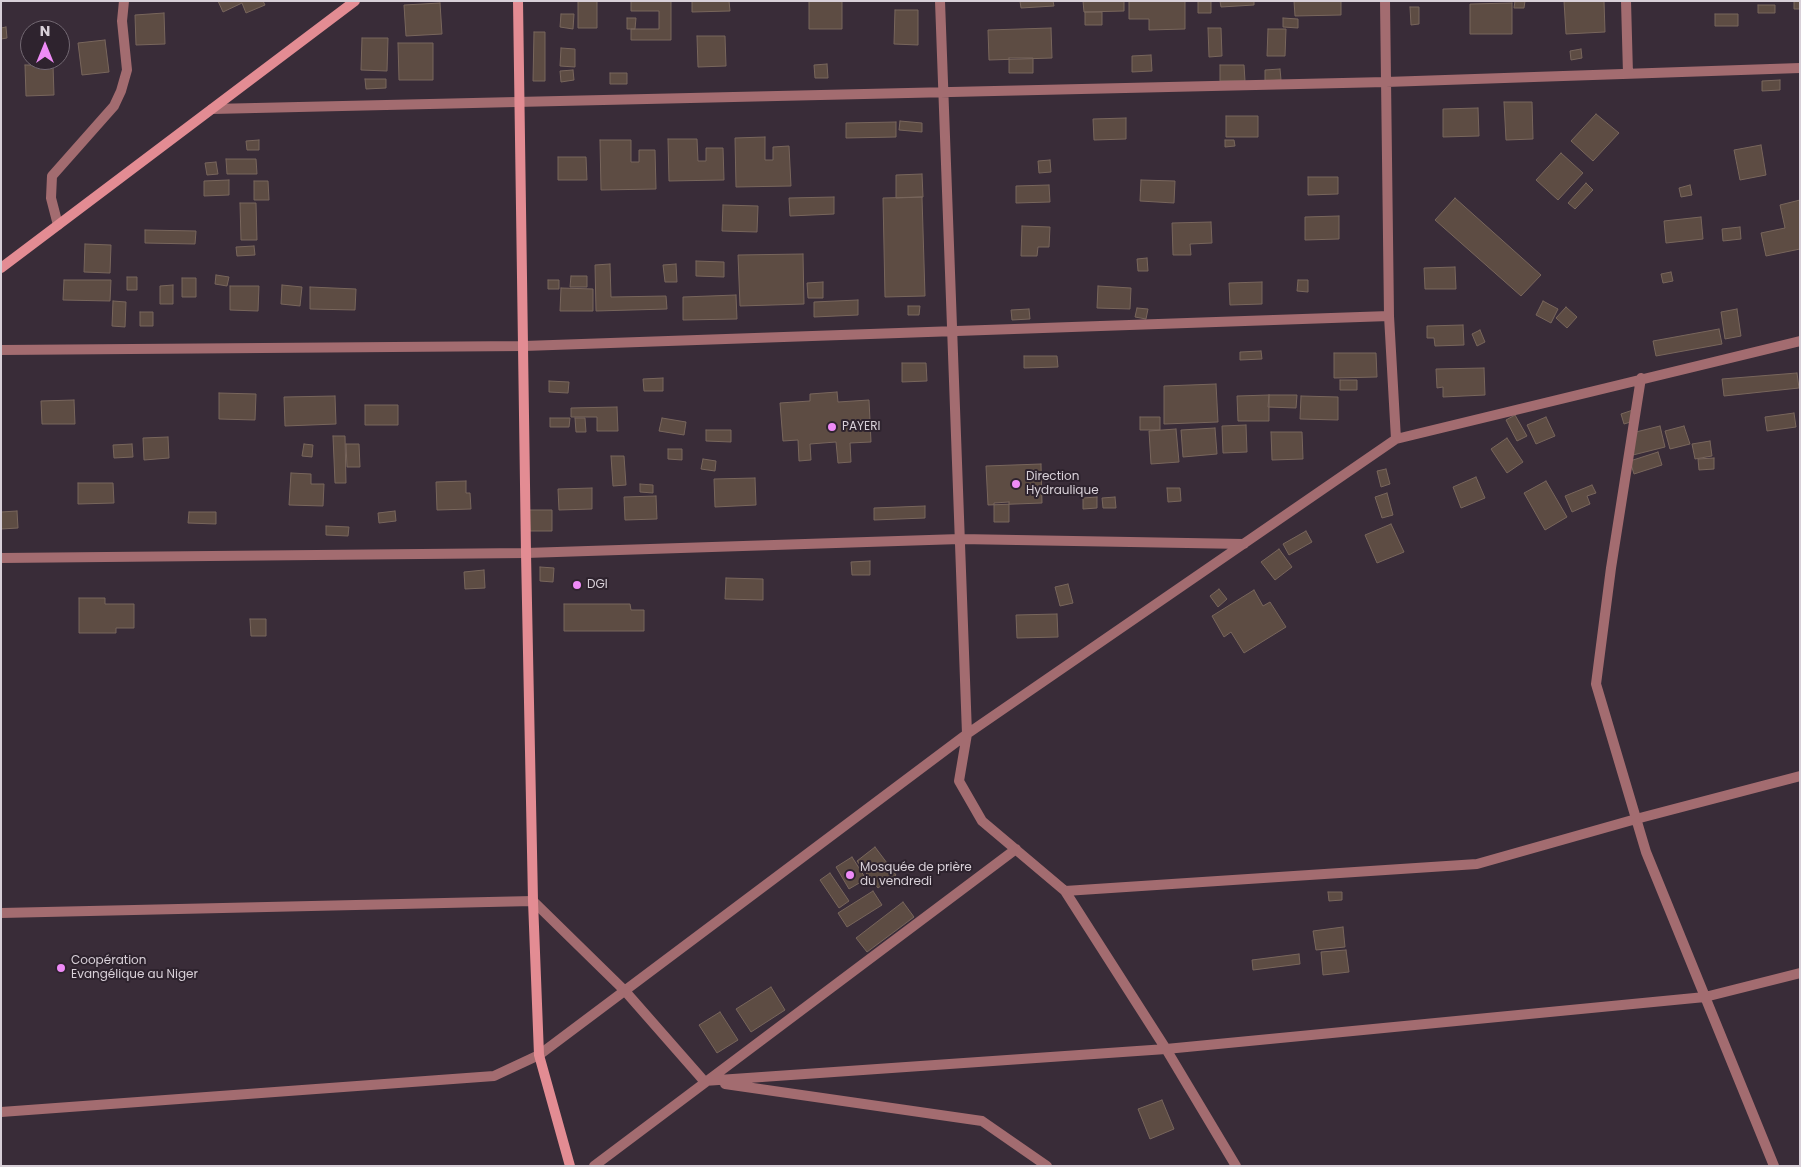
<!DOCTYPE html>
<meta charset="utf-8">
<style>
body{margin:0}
#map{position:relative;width:1801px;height:1167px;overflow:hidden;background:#392c38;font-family:Poppins,sans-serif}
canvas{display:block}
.frame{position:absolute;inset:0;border:2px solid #d8d0d8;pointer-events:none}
.north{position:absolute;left:20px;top:20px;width:50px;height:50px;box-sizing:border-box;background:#2e232e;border:1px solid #726872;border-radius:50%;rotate:0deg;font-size:14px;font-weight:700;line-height:20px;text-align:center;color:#d8d0d8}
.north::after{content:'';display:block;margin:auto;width:18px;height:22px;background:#ef8bf7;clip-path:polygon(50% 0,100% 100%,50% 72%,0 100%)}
</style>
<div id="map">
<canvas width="1801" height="1167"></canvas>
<div class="frame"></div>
<div class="north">N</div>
</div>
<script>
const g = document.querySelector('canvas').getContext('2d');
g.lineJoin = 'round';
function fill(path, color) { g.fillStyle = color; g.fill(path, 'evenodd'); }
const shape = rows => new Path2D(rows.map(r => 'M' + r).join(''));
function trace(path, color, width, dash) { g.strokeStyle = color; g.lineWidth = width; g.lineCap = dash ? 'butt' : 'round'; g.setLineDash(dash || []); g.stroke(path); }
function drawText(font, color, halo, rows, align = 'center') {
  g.font = font + ' Poppins,sans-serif'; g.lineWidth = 4; g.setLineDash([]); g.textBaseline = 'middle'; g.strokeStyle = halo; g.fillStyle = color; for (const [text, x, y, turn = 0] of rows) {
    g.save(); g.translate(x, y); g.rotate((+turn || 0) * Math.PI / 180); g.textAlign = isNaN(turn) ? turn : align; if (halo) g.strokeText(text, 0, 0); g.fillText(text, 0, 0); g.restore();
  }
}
const building = shape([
 [218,1,263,1,265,5,246,13,242,3,223,12,218,1],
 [578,1,597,1,597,28,578,28,578,1],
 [631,1,671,1,671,40,631,40,631,29,659,29,659,11,631,11,631,1],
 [692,1,729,1,730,11,692,12,692,1],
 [809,1,842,1,842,29,809,29,809,1],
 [1020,1,1053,1,1054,6,1021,8,1020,1],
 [1083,1,1124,1,1124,11,1084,12,1083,1],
 [1129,1,1185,1,1185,29,1149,30,1149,19,1129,19,1129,1],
 [1198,1,1211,1,1211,13,1198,13,1198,1],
 [1220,1,1254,1,1254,5,1221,7,1220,1],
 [1294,1,1341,1,1341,15,1295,16,1294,1],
 [1515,1,1525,1,1524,8,1514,8,1515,1],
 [1564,1,1604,1,1605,32,1566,34,1564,1],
 [1794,1,1800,1,1800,9,1794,9,1794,1],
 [440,3,442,34,406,36,404,5,440,3],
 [1512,3,1512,34,1470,34,1470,4,1512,3],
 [1758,5,1775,5,1775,13,1758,13,1758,5],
 [1410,7,1419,7,1419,24,1411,25,1410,7],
 [895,10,918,10,918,45,894,44,895,10],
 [1085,12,1102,12,1102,25,1085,25,1085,12],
 [164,13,165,44,136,45,135,15,164,13],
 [561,14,574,14,573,29,560,27,561,14],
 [1715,14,1738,14,1738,26,1715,26,1715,14],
 [627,18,636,18,635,29,627,29,627,18],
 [1283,18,1298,19,1298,28,1283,27,1283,18],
 [6,27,7,38,1,39,1,28,6,27],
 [1051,28,1052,58,989,60,988,30,1051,28],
 [1208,28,1221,28,1222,56,1209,57,1208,28],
 [1268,29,1286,29,1285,56,1267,56,1268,29],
 [534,32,545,32,545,81,533,81,534,32],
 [697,36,725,36,726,66,698,67,697,36],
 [362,38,388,38,387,71,361,70,362,38],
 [105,40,109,72,82,75,78,43,105,40],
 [398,43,433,43,433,80,399,80,398,43],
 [561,48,575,49,575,67,560,66,561,48],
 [1581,49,1582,58,1571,60,1570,51,1581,49],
 [1151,55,1152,71,1132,72,1132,56,1151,55],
 [1009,58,1033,58,1033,73,1009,73,1009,58],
 [827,64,828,78,815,78,814,65,827,64],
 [25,65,53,65,54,95,26,96,25,65],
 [1220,65,1244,65,1245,81,1220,81,1220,65],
 [1280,69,1281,80,1265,81,1265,70,1280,69],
 [573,70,574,80,561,82,560,71,573,70],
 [610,73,627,73,627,84,610,84,610,73],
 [365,79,386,79,386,88,366,89,365,79],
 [1780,80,1780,90,1762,91,1762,81,1780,80],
 [1504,102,1532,102,1533,139,1506,140,1504,102],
 [1478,108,1479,136,1443,137,1443,109,1478,108],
 [1596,114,1619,133,1593,161,1571,141,1596,114],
 [1226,116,1258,116,1258,137,1226,137,1226,116],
 [1126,118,1126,139,1094,140,1093,119,1126,118],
 [900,121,922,123,922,132,899,130,900,121],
 [896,122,896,137,846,138,846,123,896,122],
 [765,137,765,160,773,160,773,147,789,146,791,186,736,187,735,138,765,137],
 [668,139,697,139,698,161,706,161,706,148,723,148,724,180,669,181,668,139],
 [259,140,259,150,247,150,246,141,259,140],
 [600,140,631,140,631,162,639,162,639,150,655,150,656,189,601,190,600,140],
 [1225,140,1234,140,1235,146,1225,147,1225,140],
 [1761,145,1766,175,1740,180,1734,150,1761,145],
 [1561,153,1583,173,1558,200,1536,180,1561,153],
 [558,157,586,157,587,180,558,180,558,157],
 [226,159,256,159,257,174,227,174,226,159],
 [1050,160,1051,172,1039,173,1038,161,1050,160],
 [216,162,218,174,207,175,205,163,216,162],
 [922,174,923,197,896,198,896,175,922,174],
 [1308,177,1338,177,1338,194,1308,195,1308,177],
 [229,180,229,195,204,196,204,181,229,180],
 [1141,180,1175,181,1174,203,1140,201,1141,180],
 [254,181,268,181,269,200,254,200,254,181],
 [1586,183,1593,190,1575,209,1568,203,1586,183],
 [1049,185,1050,202,1016,203,1016,186,1049,185],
 [1690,185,1692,195,1681,197,1679,188,1690,185],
 [834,197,834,214,790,216,789,198,834,197],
 [922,197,925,296,885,297,883,198,922,197],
 [1455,198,1541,275,1521,296,1435,220,1455,198],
 [1800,200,1800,249,1766,256,1761,233,1785,228,1780,205,1800,200],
 [240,203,256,203,257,240,241,240,240,203],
 [723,205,758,206,757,232,722,231,723,205],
 [1339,216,1339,239,1305,240,1305,217,1339,216],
 [1701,217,1703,239,1666,243,1664,221,1701,217],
 [1211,222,1212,243,1190,244,1191,255,1173,255,1172,223,1211,222],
 [1022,226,1050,227,1049,247,1038,247,1037,256,1021,256,1022,226],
 [1740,227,1741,239,1723,241,1722,229,1740,227],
 [145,230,196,231,195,244,145,243,145,230],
 [85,244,111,245,110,273,84,272,85,244],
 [254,246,255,255,237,256,236,247,254,246],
 [803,254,804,304,740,306,738,255,803,254],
 [1147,258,1148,271,1138,271,1137,259,1147,258],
 [696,261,724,262,724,277,696,276,696,261],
 [610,264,611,297,666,296,667,309,596,311,595,265,610,264],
 [676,264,677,282,665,282,663,265,676,264],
 [1455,267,1456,289,1425,289,1424,268,1455,267],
 [1671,272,1673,281,1663,283,1661,274,1671,272],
 [216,275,229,277,227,286,215,284,216,275],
 [571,276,587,276,587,287,570,287,571,276],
 [127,277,137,277,137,290,127,290,127,277],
 [182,278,196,278,196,297,182,297,182,278],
 [64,280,111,280,110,301,63,300,64,280],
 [548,280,559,280,559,289,548,289,548,280],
 [1298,280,1308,280,1308,292,1297,291,1298,280],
 [823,282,823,298,808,298,807,283,823,282],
 [1262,282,1262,304,1230,305,1229,283,1262,282],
 [173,285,173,304,160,304,160,286,173,285],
 [282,285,302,287,300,306,281,304,282,285],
 [230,286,259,286,258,311,230,310,230,286],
 [1098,286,1131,288,1130,309,1097,308,1098,286],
 [310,287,356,289,355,310,310,309,310,287],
 [561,288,593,289,593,311,560,311,561,288],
 [736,295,737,319,683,320,683,297,736,295],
 [858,300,858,315,814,317,814,302,858,300],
 [113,301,126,302,125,327,112,326,113,301],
 [1543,301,1558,309,1551,323,1536,315,1543,301],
 [908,306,920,306,919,315,908,315,908,306],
 [1566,307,1577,317,1567,328,1556,318,1566,307],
 [1137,308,1148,309,1146,319,1135,317,1137,308],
 [1029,309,1030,319,1012,320,1011,310,1029,309],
 [1737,309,1741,336,1725,339,1721,312,1737,309],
 [140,312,153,312,153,326,140,326,140,312],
 [1463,325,1464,345,1435,346,1434,338,1427,338,1427,326,1463,325],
 [1719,329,1722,344,1656,356,1653,341,1719,329],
 [1480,330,1485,342,1477,346,1472,334,1480,330],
 [1261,351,1262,359,1240,360,1240,352,1261,351],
 [1334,353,1376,353,1377,377,1334,378,1334,353],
 [1024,356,1057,356,1058,367,1024,368,1024,356],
 [902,363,926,363,927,381,902,382,902,363],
 [1484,368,1485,395,1443,397,1443,387,1437,388,1436,369,1484,368],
 [1797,373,1799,388,1724,396,1722,379,1797,373],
 [663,378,663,391,644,391,643,379,663,378],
 [1340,380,1357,380,1357,390,1340,390,1340,380],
 [549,381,569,382,568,393,549,392,549,381],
 [1216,384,1218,422,1164,424,1164,386,1216,384],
 [837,392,838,402,869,400,871,442,850,443,851,462,838,463,836,442,810,444,811,460,799,461,798,440,783,441,780,403,810,401,810,394,837,392],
 [219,393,256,394,255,420,219,419,219,393],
 [1269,395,1269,421,1238,421,1237,396,1269,395],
 [1269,395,1297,395,1296,408,1268,407,1269,395],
 [335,396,336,424,285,426,284,397,335,396],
 [1301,396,1338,397,1338,420,1300,419,1301,396],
 [74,400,75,424,42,424,41,401,74,400],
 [365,405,398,405,398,425,365,425,365,405],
 [617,407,618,431,597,431,597,417,571,417,571,408,617,407],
 [1633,410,1637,420,1624,424,1621,414,1633,410],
 [1794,413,1796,427,1767,431,1765,417,1794,413],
 [1515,415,1527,436,1517,441,1506,420,1515,415],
 [1140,417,1160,417,1160,430,1140,430,1140,417],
 [1546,417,1555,436,1536,444,1527,425,1546,417],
 [550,418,570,418,569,427,550,427,550,418],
 [575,418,585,418,586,432,576,432,575,418],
 [662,418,686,422,684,435,659,431,662,418],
 [1246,425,1247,452,1223,453,1222,426,1246,425],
 [1660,426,1665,447,1633,455,1628,434,1660,426],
 [1684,426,1690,444,1670,449,1665,431,1684,426],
 [1215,428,1217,454,1183,457,1181,430,1215,428],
 [1176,429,1179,462,1151,464,1149,431,1176,429],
 [706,430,731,430,731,442,706,441,706,430],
 [1271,432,1302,432,1303,459,1272,460,1271,432],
 [333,436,345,436,346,483,335,483,333,436],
 [168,437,169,458,144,460,143,438,168,437],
 [1507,438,1523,462,1507,473,1491,449,1507,438],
 [1710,441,1712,456,1695,459,1692,444,1710,441],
 [132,444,133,457,114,458,113,445,132,444],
 [304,444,313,445,312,457,302,456,304,444],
 [346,444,359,444,360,467,347,467,346,444],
 [668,449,682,449,682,460,668,459,668,449],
 [1658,452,1662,465,1634,474,1630,461,1658,452],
 [611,456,624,456,626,485,613,486,611,456],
 [1714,458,1714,469,1699,470,1698,459,1714,458],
 [703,459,716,461,715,471,701,469,703,459],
 [1041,464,1042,503,988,505,986,466,1041,464],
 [1386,469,1390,484,1381,487,1377,471,1386,469],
 [291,473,311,474,311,484,324,484,323,506,289,505,291,473],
 [1476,477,1485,498,1461,508,1453,487,1476,477],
 [755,478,756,505,715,507,714,479,755,478],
 [466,481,466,493,470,493,471,509,437,510,436,482,466,481],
 [1546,481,1567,517,1545,530,1524,493,1546,481],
 [78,483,113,483,114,503,78,504,78,483],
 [640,484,653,485,653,493,640,492,640,484],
 [1592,485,1596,493,1587,496,1590,504,1572,512,1565,496,1592,485],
 [592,488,592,509,559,510,558,489,592,488],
 [1167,488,1180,488,1181,501,1168,502,1167,488],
 [1387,493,1393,515,1382,518,1375,497,1387,493],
 [656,496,657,519,625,520,624,497,656,496],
 [1097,497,1097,508,1083,509,1083,498,1097,497],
 [1115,497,1116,508,1103,508,1102,498,1115,497],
 [1009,502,1009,522,994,522,994,503,1009,502],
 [925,506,925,518,874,520,874,508,925,506],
 [529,510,552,510,552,531,530,531,529,510],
 [17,511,18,528,1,529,1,512,17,511],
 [395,511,396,521,379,523,378,513,395,511],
 [189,512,216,512,216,524,188,523,189,512],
 [1391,524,1404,552,1377,563,1365,535,1391,524],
 [326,526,349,527,348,536,326,535,326,526],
 [1306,531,1312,542,1289,555,1283,544,1306,531],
 [1279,549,1292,567,1275,580,1261,562,1279,549],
 [870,561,870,575,852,575,851,562,870,561],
 [540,567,554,568,553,582,540,581,540,567],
 [484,570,485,588,465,589,464,572,484,570],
 [726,578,763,579,763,600,725,599,726,578],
 [1068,584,1073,603,1060,606,1055,587,1068,584],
 [1219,589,1227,599,1218,607,1210,596,1219,589],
 [1254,590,1263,606,1270,602,1286,627,1244,653,1231,632,1224,637,1212,616,1254,590],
 [79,598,105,598,105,604,134,604,134,628,116,628,116,633,79,633,79,598],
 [564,604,630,604,631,610,644,610,644,631,564,631,564,604],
 [1057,614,1058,637,1017,638,1016,615,1057,614],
 [250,619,266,619,266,636,251,636,250,619],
 [875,847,896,875,878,888,857,861,875,847],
 [852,857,866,879,849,889,836,867,852,857],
 [830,873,849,901,839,908,820,880,830,873],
 [873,891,882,905,847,927,838,913,873,891],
 [1328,892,1342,892,1342,900,1329,901,1328,892],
 [903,902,914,917,867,952,856,938,903,902],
 [1343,927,1345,947,1316,950,1313,931,1343,927],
 [1346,950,1349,972,1323,975,1321,952,1346,950],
 [1299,954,1300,964,1253,970,1252,960,1299,954],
 [771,987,785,1010,751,1032,736,1009,771,987],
 [720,1012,738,1040,717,1053,699,1025,720,1012],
 [1162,1100,1174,1129,1150,1139,1138,1109,1162,1100]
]);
fill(building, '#5d4c43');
trace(building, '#78665c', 1);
trace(shape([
 [940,1,967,734,959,781,982,821,1065,891,1166,1049,1236,1166],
 [1385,1,1389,316,1396,439],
 [1626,1,1628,74],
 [212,109,1386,82,1800,68],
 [58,225,51,198,52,176,114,106,121,91,127,70,122,21,124,1],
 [1,350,524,346,1389,316],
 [1641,378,1611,568,1596,684,1646,852,1774,1166],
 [1,558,526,553,960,539,1244,544],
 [1065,891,1477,864,1636,819,1800,776],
 [1,913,533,901,625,991,704,1081,1166,1049,1705,997,1800,973],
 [725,1084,982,1121,1047,1166],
 [1,1112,494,1076,539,1055,967,734,1396,439,1800,341],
 [594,1166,1016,849]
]), '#a36c70', 10);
trace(shape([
 [518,1,526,553,533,901,539,1055,570,1166],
 [1,268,355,1]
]), '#e38c93', 10);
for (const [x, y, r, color] of [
 [832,427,5,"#ef8bf7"],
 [1016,484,5,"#ef8bf7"],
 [577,585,5,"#ef8bf7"],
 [850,875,5,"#ef8bf7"],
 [61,968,5,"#ef8bf7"]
]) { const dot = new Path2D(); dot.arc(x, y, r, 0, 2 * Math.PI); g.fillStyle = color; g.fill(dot); trace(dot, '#2e232e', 2); }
drawText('12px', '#d8d0d8', '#2e232e', [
 ["PAYERI",842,427],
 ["Direction",1026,477],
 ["Hydraulique",1026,491],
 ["DGI",587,585],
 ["Mosquée de prière",860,868],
 ["du vendredi",860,882],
 ["Coopération",71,961],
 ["Evangélique au Niger",71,975]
], 'left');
</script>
